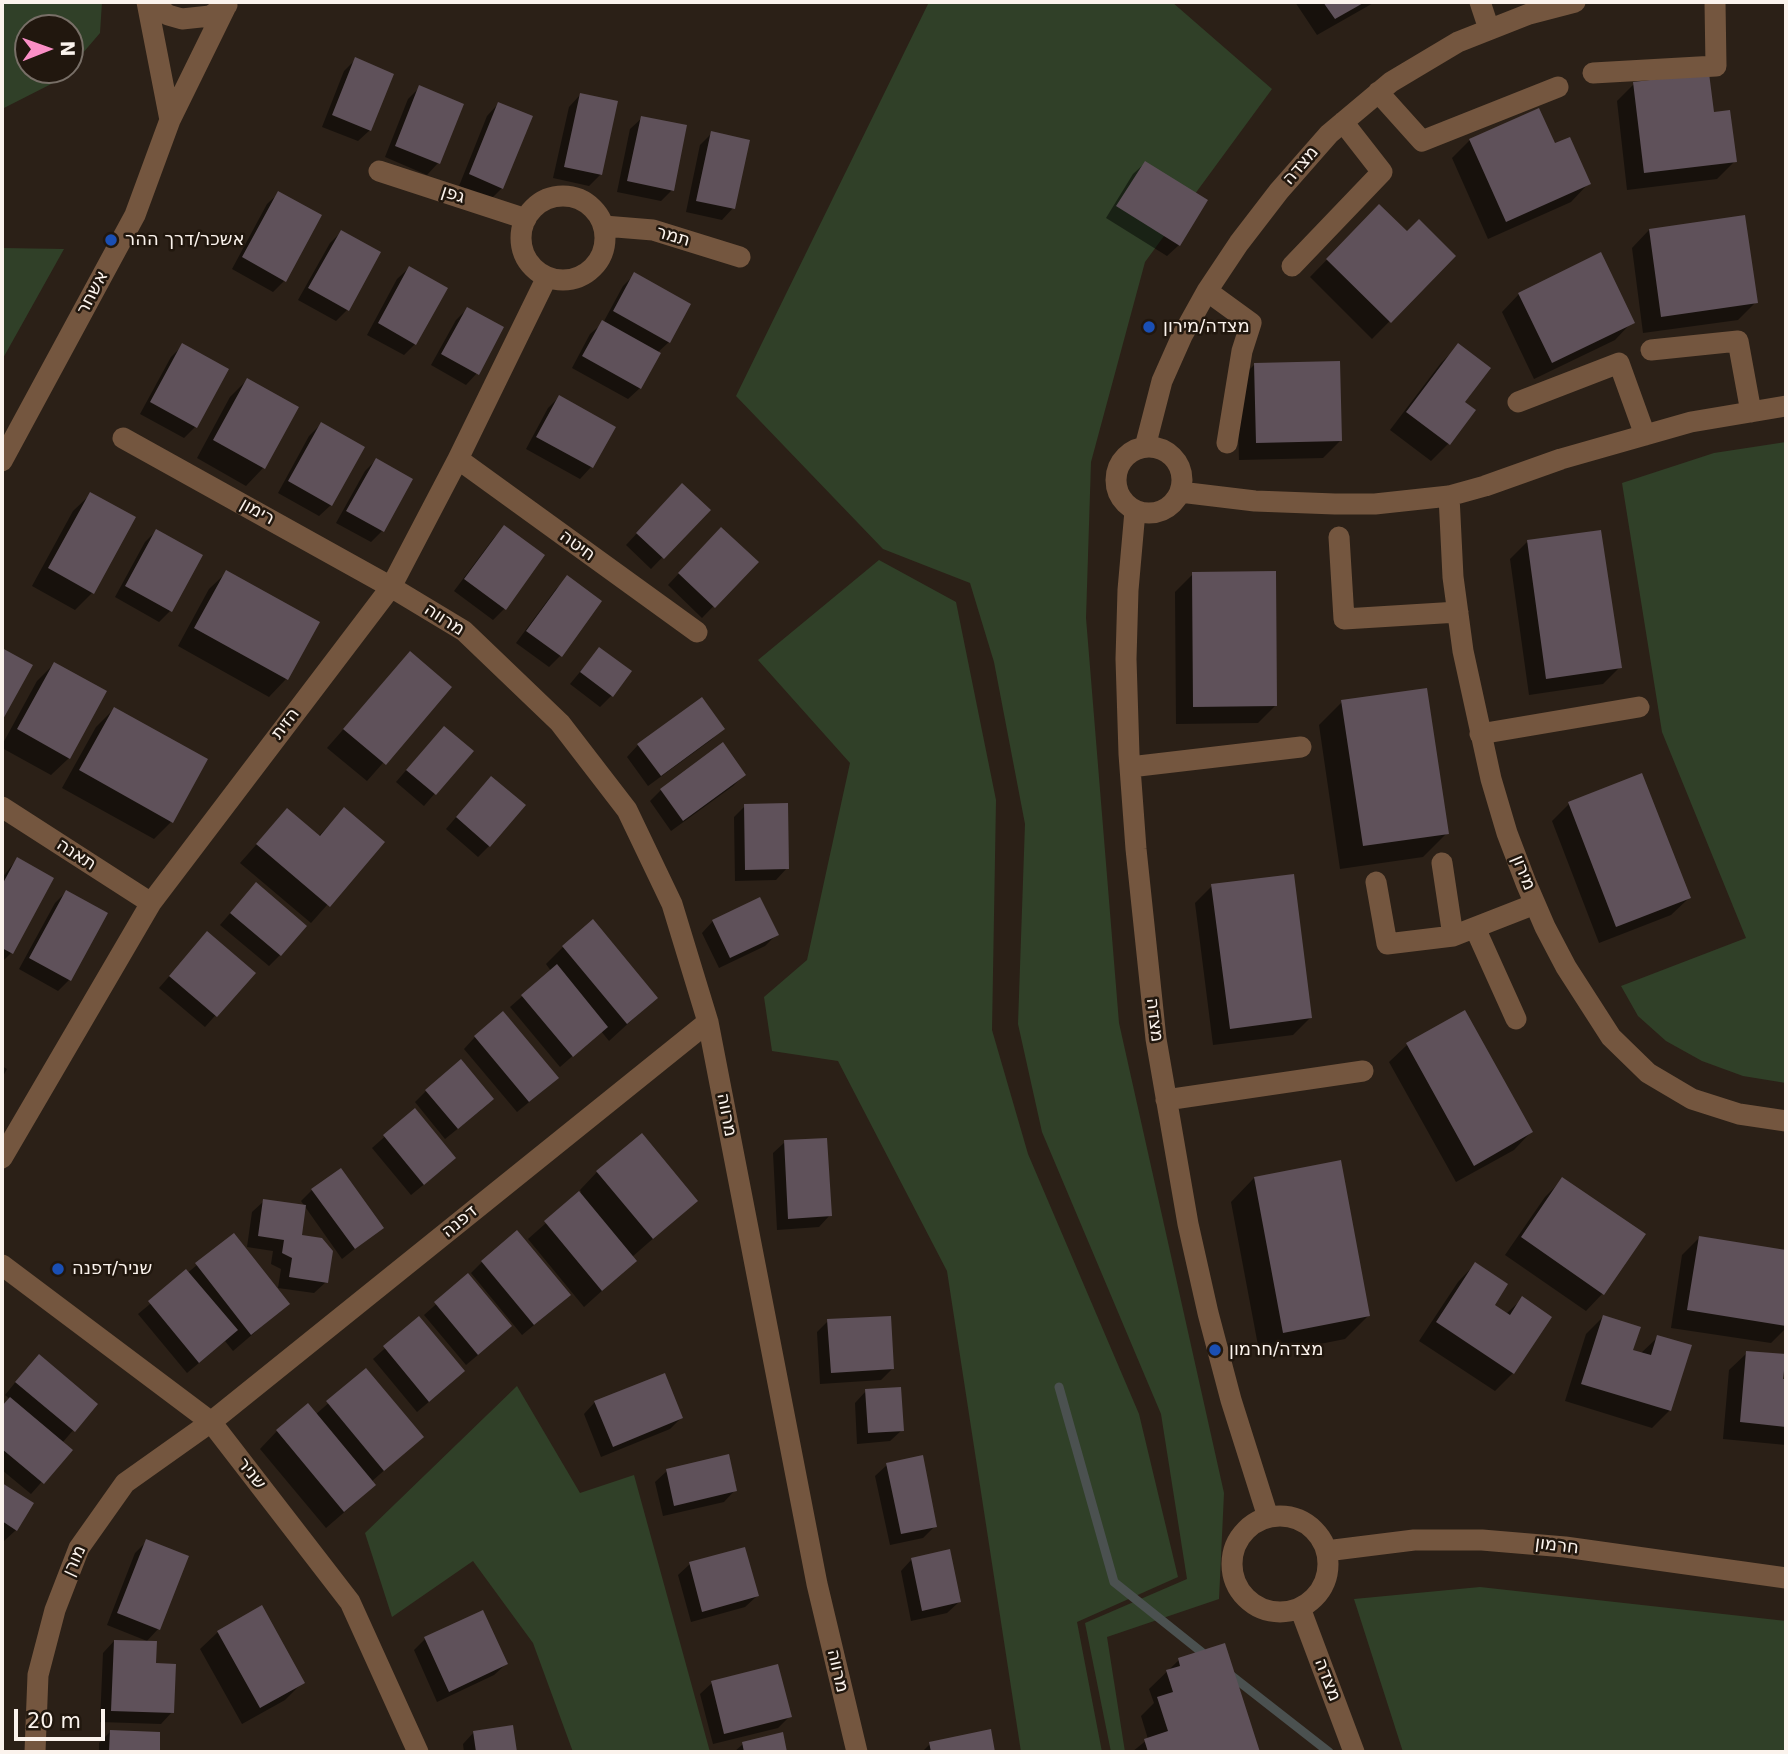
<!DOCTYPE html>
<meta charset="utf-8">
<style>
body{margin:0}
#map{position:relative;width:1788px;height:1754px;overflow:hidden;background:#2b2017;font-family:"DejaVu Sans",sans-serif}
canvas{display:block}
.frame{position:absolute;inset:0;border:4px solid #fbf3ed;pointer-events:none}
.north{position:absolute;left:14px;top:14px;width:70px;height:70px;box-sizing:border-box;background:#21170e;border:2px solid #786f67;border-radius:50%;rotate:89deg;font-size:19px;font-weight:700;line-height:28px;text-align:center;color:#fbf3ed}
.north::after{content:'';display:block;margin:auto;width:24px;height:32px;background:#fa8fc6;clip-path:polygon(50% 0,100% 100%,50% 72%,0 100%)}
.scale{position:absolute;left:14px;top:1709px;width:91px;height:32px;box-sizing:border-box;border:4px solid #fbf3ed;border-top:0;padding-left:9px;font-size:21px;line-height:24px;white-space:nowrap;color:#fbf3ed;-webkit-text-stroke:5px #21170e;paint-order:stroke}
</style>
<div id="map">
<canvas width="1788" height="1754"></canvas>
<div class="frame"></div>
<div class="north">N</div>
<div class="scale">20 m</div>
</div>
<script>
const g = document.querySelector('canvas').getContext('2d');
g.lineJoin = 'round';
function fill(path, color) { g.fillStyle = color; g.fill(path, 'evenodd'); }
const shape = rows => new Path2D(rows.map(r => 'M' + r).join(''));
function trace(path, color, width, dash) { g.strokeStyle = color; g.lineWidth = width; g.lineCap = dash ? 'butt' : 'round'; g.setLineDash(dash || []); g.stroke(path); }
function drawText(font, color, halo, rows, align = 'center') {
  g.font = font + ' "DejaVu Sans",Heebo,sans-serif'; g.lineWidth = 5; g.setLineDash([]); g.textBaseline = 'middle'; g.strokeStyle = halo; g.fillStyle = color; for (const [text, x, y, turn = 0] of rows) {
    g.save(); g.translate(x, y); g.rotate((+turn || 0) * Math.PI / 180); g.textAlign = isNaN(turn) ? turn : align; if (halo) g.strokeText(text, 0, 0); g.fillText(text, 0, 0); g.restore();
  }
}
fill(shape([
 [2,2,102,2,100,33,70,68,70,28,28,28,28,70,68,70,61,79,2,109],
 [929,2,1172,2,1272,89,1145,262,1091,462,1086,618,1119,1023,1224,1493,1219,1599,1107,1637,1125,1752,1111,1752,1085,1623,1187,1579,1161,1414,1042,1132,1018,1024,1025,824,994,662,970,583,883,549,736,396],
 [2,248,64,249,2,360],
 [1786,442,1786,1083,1743,1076,1702,1061,1666,1041,1638,1016,1621,986,1746,938,1662,732,1622,483,1714,453],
 [879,560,956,602,996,800,992,1030,1028,1154,1139,1414,1178,1577,1077,1622,1102,1752,1021,1752,947,1271,838,1061,772,1051,764,997,807,960,850,763,758,660],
 [517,1386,580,1493,634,1475,710,1752,573,1752,533,1643,473,1561,392,1617,365,1533],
 [1480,1587,1786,1621,1786,1752,1403,1752,1354,1599]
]), '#304028');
fill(shape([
 [1295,2,1375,2,1317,35],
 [356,59,370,130,358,141,322,127,344,71],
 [1634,84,1713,114,1735,161,1717,179,1627,190,1617,101],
 [420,87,462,105,438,163,427,175,385,157,408,99],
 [580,95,601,174,589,186,553,178,569,107],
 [498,104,502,188,491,199,459,186,487,116],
 [642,118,672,190,661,201,617,192,630,129],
 [712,133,733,208,722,220,686,212,700,145],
 [1470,140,1554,146,1588,184,1571,202,1488,239,1452,158],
 [1145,163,1179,245,1167,256,1106,218,1133,174],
 [279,193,284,281,273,292,232,269,267,204],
 [1379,206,1407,233,1454,256,1372,339,1310,277],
 [1649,230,1756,302,1738,320,1643,333,1632,248],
 [341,232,347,310,336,321,298,300,330,243],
 [409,268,415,344,404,355,367,335,397,279],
 [635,274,669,342,657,353,640,388,628,399,572,368,590,334,603,323,623,286],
 [1519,294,1632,322,1615,340,1534,379,1502,312],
 [467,309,477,373,466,385,431,365,456,320],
 [183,345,195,427,184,438,140,414,171,357],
 [1458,346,1463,402,1474,410,1448,444,1431,461,1390,430,1441,363],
 [1255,364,1340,441,1323,458,1239,460,1237,382],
 [247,380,297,407,263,468,246,486,197,458,230,397],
 [559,397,614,427,591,467,580,479,526,449,548,408],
 [321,424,331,505,319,516,278,493,309,436],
 [376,460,382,531,371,542,336,523,365,471],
 [91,494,92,593,75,610,32,586,73,511],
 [671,497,708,510,651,569,626,545],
 [504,527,504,609,493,620,454,591,493,539],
 [156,531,170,611,159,622,115,597,145,542],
 [710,540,756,562,702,618,668,585],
 [1527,542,1620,667,1603,684,1529,695,1510,559],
 [227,572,318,623,286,679,269,697,178,646,209,589],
 [1193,574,1275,706,1258,723,1176,724,1175,592],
 [568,578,560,656,549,667,516,643,556,589],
 [599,649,612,695,600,707,570,684],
 [410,653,450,687,367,781,327,748],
 [54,664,69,758,51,775,2,748,2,745,37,681],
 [1342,702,1447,833,1423,857,1340,869,1319,725],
 [114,709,171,822,154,839,62,788,96,727],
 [723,729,711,740,648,786,627,757,638,745],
 [433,739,471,751,424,806,396,782],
 [744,775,733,786,671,831,650,801,661,790],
 [480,789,489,846,478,857,446,829],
 [1569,804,1689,898,1671,915,1599,943,1552,821],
 [745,806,787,868,776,880,735,881,734,817],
 [344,809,383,842,311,923,240,863,287,810,318,837],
 [17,859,11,953,2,962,2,878],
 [1212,886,1311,1017,1293,1035,1213,1045,1195,903],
 [66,892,69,980,58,991,19,969,55,903],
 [245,896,280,955,269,966,220,925],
 [713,921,777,934,765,946,719,968,702,933],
 [207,933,253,973,205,1027,159,988],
 [563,947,656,998,609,1041,601,1031,560,1067,510,1007,551,971,546,964],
 [1464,1012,1531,1132,1514,1150,1456,1182,1389,1062,1407,1045],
 [475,1037,545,1089,517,1112,464,1049],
 [2,1066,7,1069,2,1078],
 [426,1091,481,1110,445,1139,415,1102],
 [415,1110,443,1169,411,1195,372,1148],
 [642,1135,696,1201,632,1257,635,1261,584,1307,528,1239,581,1192,580,1190,597,1172],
 [785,1142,830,1215,819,1227,777,1230,773,1153],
 [1254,1178,1368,1316,1345,1339,1260,1356,1231,1202],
 [1563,1179,1603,1293,1586,1311,1505,1255,1545,1197],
 [312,1190,382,1227,342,1259,301,1201],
 [264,1201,300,1236,326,1282,314,1293,278,1288,281,1269,271,1264,273,1251,247,1247,252,1212],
 [1699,1238,1786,1251,1786,1328,1771,1343,1671,1328,1682,1255],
 [482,1262,557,1306,522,1335,471,1273],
 [1475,1264,1492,1305,1506,1314,1522,1299,1550,1317,1513,1373,1495,1391,1419,1341,1458,1282],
 [197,1265,288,1304,233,1351,225,1341,187,1373,138,1314],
 [468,1276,498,1338,466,1365,424,1315],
 [1603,1317,1631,1351,1640,1354,1658,1337,1670,1410,1652,1428,1565,1401,1586,1334],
 [419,1318,452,1382,417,1412,373,1359],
 [828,1321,893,1368,881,1380,820,1384,817,1332],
 [1747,1353,1781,1381,1786,1381,1786,1445,1723,1439,1729,1370],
 [27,1368,96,1404,62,1443,70,1450,31,1494,2,1470,2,1407,10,1399,5,1395],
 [366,1370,422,1437,371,1482,373,1485,356,1502,326,1528,260,1449,277,1431,315,1415],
 [866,1391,902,1430,890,1441,857,1444,855,1403],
 [595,1402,681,1418,670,1429,601,1457,584,1414],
 [887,1465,935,1526,923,1538,890,1545,875,1476],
 [667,1471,735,1490,724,1502,663,1516,655,1482],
 [2,1485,32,1504,16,1530,4,1541,2,1540],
 [147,1541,158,1629,147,1641,107,1625,135,1553],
 [912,1559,959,1602,947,1613,911,1621,901,1571],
 [690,1564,757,1596,745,1607,691,1622,678,1575],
 [218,1632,303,1682,285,1700,242,1724,200,1649],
 [425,1639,506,1664,494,1675,437,1702,414,1650],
 [114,1641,154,1665,172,1712,161,1724,100,1722,103,1653],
 [1223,1645,1259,1752,1132,1752,1148,1739,1141,1716,1154,1703,1149,1689,1179,1660],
 [712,1683,790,1716,778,1728,713,1744,700,1694],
 [512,1727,515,1752,464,1752,463,1744,474,1732],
 [111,1731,159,1733,158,1752,99,1752,99,1743],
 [989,1731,993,1752,922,1752,930,1744],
 [781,1734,786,1752,734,1752,743,1744]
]), '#0007');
trace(shape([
 [1059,1387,1114,1582,1209,1658],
 [1228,1673,1329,1752]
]), '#4b5150', 9);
fill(shape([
 [1323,2,1365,2,1335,19],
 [355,57,394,74,371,131,332,115],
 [1709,73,1714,112,1730,110,1737,162,1644,173,1633,82],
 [419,85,464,104,440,164,395,146],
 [580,93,618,101,602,175,564,167],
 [498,102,533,116,503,189,469,174],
 [1539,108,1555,143,1570,137,1591,184,1506,222,1469,139],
 [641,116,687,125,674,191,627,181],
 [711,131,750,140,735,209,696,201],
 [1145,161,1208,200,1180,246,1116,206],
 [278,191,322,215,286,282,242,257],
 [1379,204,1407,231,1419,219,1456,256,1391,323,1326,259],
 [1745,215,1758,303,1661,317,1649,229],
 [341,230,381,252,349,311,308,288],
 [1601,252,1635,323,1552,363,1518,293],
 [409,266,448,288,416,345,378,323],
 [634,272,691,304,670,343,613,311],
 [467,307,504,327,479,375,441,354],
 [602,320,661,353,641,389,582,356],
 [182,343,229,369,197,428,150,402],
 [1458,343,1491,368,1465,402,1476,410,1450,445,1406,412],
 [1340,361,1342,441,1256,443,1254,363],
 [247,378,299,407,265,469,213,440],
 [559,395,616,427,593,468,536,437],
 [321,422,365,447,332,506,288,481],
 [376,458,413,479,384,532,346,511],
 [682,483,711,510,664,559,636,533],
 [90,492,136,517,94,594,48,568],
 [504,525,545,555,506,610,464,579],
 [721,527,759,562,715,608,678,573],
 [156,529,203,555,172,612,125,586],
 [1601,530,1622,668,1546,679,1527,540],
 [226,570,320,622,288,680,194,628],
 [1276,571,1277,706,1193,707,1192,572],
 [567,575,602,601,562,657,526,631],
 [599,647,632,671,613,697,580,672],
 [2,648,33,665,2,721],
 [410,651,452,687,386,765,343,729],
 [54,662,107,691,70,759,17,729],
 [1427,688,1449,834,1363,846,1341,700],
 [702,697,725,729,661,776,637,744],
 [114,707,208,759,173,823,79,770],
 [444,726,474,751,436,795,406,770],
 [723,742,746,775,683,821,660,789],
 [1642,773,1691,898,1616,927,1568,802],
 [491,776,526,805,490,847,456,817],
 [788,803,789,869,745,870,744,804],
 [344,807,385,842,330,907,256,844,287,808,320,836],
 [17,857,54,878,13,954,2,948,2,885],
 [1294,874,1312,1018,1230,1029,1211,884],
 [256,882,307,926,281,956,230,913],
 [66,890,108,913,71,981,29,958],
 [760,897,779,935,730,958,712,920],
 [593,919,658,998,627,1024,562,946],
 [207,931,256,973,217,1017,169,976],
 [557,964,608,1027,573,1057,521,995],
 [1465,1010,1533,1132,1474,1166,1406,1043],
 [503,1011,559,1078,529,1102,474,1036],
 [461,1059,494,1099,458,1129,425,1090],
 [415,1108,456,1158,424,1185,383,1135],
 [642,1133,698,1201,653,1239,596,1171],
 [827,1138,832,1216,788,1219,784,1140],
 [1341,1160,1370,1316,1283,1333,1254,1177],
 [341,1168,384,1228,355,1249,311,1189],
 [1562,1177,1646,1234,1604,1295,1521,1237],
 [579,1191,637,1261,602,1291,544,1221],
 [263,1199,306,1205,302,1235,322,1238,333,1251,328,1283,289,1277,292,1258,282,1253,284,1240,258,1236],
 [517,1230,571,1295,534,1325,481,1261],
 [234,1233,290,1304,251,1335,195,1263],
 [1699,1236,1786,1250,1786,1326,1687,1310],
 [1475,1262,1508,1284,1495,1305,1510,1315,1522,1296,1552,1317,1514,1374,1436,1322],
 [186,1269,238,1330,199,1363,148,1301],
 [468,1273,512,1326,478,1355,434,1302],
 [1603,1315,1641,1327,1633,1350,1651,1355,1657,1335,1692,1345,1671,1411,1581,1384],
 [419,1316,465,1371,429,1402,383,1346],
 [891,1316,894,1369,831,1373,827,1319],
 [1746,1351,1786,1354,1783,1379,1786,1379,1786,1427,1740,1422],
 [39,1354,98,1404,75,1432,15,1382],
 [366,1368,424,1437,384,1471,326,1401],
 [665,1373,683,1418,613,1447,594,1401],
 [901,1387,904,1431,868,1433,865,1389],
 [10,1397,73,1450,44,1484,2,1449,2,1406],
 [308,1403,376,1485,344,1512,276,1430],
 [729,1454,737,1491,674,1506,666,1469],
 [923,1455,937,1527,901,1534,886,1463],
 [2,1483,34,1503,17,1531,2,1521],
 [146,1539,189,1556,160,1630,117,1613],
 [745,1547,759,1596,702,1612,689,1562],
 [950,1549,961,1602,922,1611,911,1558],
 [262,1605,305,1683,260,1708,217,1631],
 [483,1610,508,1664,449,1692,424,1637],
 [114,1640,157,1641,156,1663,176,1664,174,1713,111,1711],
 [1225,1643,1260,1752,1148,1752,1144,1739,1168,1731,1157,1697,1173,1692,1166,1670,1180,1666,1178,1658],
 [778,1664,792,1717,724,1734,711,1681],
 [513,1725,517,1752,476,1752,473,1731],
 [991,1729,995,1752,931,1752,929,1742],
 [110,1730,160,1732,160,1752,109,1752],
 [783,1732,787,1752,744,1752,742,1742]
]), '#5f515a');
trace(shape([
 [147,2,170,120],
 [151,2,168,15,182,19,210,16,227,5],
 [1480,2,1489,29],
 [1593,73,1716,66,1715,2],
 [1378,92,1422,141,1558,87],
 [379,171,526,219],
 '521 238a42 42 0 1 1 84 0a42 42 0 1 1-84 0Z',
 [604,226,653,230,740,257],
 [1292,266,1382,172,1343,122],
 [1207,291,1251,323,1242,351,1227,443],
 [1651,350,1738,341,1751,412],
 [1518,402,1619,363,1645,435],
 [123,438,391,587,464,631,560,723,627,810,672,904,708,1022,817,1584,857,1752],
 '1116 480a33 33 0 1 1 66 0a33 33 0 1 1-66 0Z',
 [1145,447,1162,381,1182,336,1207,291,1239,243,1279,191,1329,134,1391,82,1458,42,1529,14,1575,2],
 [458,459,697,632],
 [2,461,135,215,170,120,226,6],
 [1180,492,1255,501,1335,504,1375,504,1449,496,1485,486,1561,459,1691,422,1786,406],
 [1449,496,1453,577,1463,651,1491,779,1507,833,1526,883,1545,927,1566,967,1611,1037,1648,1073,1692,1099,1739,1114,1786,1121],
 [1135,511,1128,590,1126,659,1129,754,1136,849,1156,1039,1188,1224,1208,1313,1231,1400,1268,1517],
 [1339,537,1344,619,1458,612],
 [1480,734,1639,707],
 [1130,767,1301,747],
 [2,807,151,903],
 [1442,863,1453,936],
 [1376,882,1387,944,1453,936,1535,904],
 [1475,928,1516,1019],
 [1166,1100,1363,1071],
 [2,1158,151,903,391,587,458,459,547,277],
 [2,1265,211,1422,350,1602,418,1752],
 '1232 1564a48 48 0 1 1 96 0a48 48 0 1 1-96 0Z',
 [1326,1551,1414,1540,1482,1540,1565,1547,1786,1578],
 [1300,1608,1354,1752],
 [35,1752,38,1675,55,1610,79,1548,125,1483,211,1422,708,1022]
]), '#74563f', 21);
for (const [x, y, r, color] of [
 [111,240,7,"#1a4fb4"],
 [1149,327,7,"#1a4fb4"],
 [58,1269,7,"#1a4fb4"],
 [1215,1350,7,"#1a4fb4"]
]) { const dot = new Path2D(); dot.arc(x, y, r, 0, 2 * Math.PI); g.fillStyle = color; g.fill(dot); trace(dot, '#21170e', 2.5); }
drawText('18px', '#fbf3ed', '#21170e', [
 ["מצדה",1301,166,-49],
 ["גפן",453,195,18],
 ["תמר",673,237,16],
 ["אשחר",93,293,-62],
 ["רימון",257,512,29],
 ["חיטה",577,546,36],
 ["מרווה",444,620,33],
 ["הזית",286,724,-53],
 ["תאנה",76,855,33],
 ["מירון",1523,873,68],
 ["מצדה",1154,1020,83],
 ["מרווה",726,1115,79],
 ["דפנה",460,1222,-39],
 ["שניר",251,1474,52],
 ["חרמון",1557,1546,7],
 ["מורן",75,1561,-65],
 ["מרווה",837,1671,77],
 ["מצדה",1327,1680,69]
]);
drawText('18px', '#fbf3ed', '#21170e', [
 ["אשכר/דרך ההר",125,240],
 ["מצדה/מירון",1163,327],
 ["שניר/דפנה",72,1269],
 ["מצדה/חרמון",1229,1350]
], 'left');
</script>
